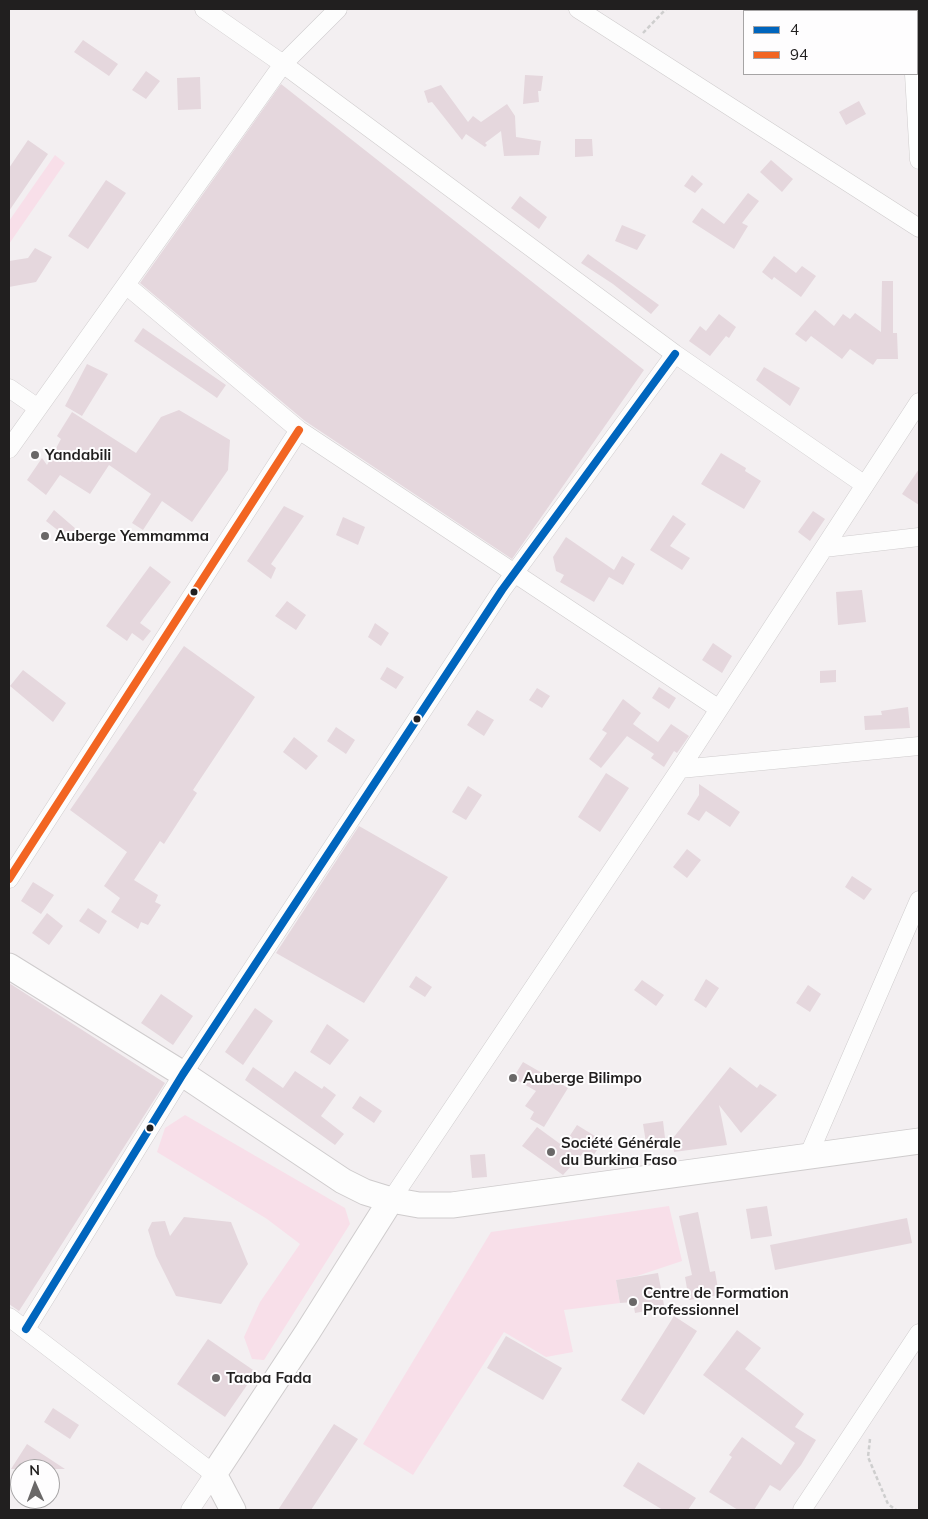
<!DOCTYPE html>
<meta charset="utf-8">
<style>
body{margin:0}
#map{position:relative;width:928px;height:1519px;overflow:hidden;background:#f3eff1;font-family:Mulish,sans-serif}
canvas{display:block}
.frame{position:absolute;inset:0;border:10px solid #211f1f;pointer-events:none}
.legend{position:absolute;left:743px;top:10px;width:175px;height:65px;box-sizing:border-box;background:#fefdfe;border:1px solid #a6a4a5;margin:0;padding:6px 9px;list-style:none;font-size:15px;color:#211f1f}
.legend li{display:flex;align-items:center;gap:10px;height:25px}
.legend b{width:25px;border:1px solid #a6a4a5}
.north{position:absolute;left:10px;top:1459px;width:50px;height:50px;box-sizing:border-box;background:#fefdfe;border:1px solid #a6a4a5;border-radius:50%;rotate:358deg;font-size:14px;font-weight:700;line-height:20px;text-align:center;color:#211f1f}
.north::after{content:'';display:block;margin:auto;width:18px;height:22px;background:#6a6868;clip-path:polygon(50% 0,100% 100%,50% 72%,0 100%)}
</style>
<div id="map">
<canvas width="928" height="1519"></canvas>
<div class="frame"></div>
<ul class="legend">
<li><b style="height:6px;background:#0065bd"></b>4</li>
<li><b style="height:6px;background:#f26522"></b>94</li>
</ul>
<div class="north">N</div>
</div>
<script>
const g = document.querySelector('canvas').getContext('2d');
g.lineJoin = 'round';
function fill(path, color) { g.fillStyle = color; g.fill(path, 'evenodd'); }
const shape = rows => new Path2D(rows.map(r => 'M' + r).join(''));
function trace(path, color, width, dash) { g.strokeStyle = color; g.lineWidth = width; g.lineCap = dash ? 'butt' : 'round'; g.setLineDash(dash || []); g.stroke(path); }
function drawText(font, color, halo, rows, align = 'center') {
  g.font = font + ' Mulish,sans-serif'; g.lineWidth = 4; g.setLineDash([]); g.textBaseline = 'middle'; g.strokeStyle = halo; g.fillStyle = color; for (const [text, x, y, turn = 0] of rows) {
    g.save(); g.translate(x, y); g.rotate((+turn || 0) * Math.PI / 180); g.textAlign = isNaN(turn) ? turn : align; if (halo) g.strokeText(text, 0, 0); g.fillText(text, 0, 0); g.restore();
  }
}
fill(shape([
 [55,155,65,163,9,244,9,221],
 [185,1115,345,1208,350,1224,264,1360,252,1359,244,1337,260,1302,300,1244,267,1219,157,1152,165,1128],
 [669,1206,682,1261,637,1276,616,1280,620,1303,564,1310,573,1352,546,1357,504,1332,413,1475,363,1444,491,1232]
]), '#f8dfe9');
fill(shape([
 [83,40,118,64,109,76,74,52],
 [146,71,160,81,146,99,132,90],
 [525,75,543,76,541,91,538,91,539,102,523,104],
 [200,77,201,109,178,110,177,78],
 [281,84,644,370,512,559,305,421,140,283],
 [441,85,468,122,473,116,481,122,507,104,515,116,516,137,541,141,539,155,504,156,501,131,485,143,487,145,485,147,466,134,462,140,432,102,428,103,424,91],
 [859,101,866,114,846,125,839,112],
 [575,139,592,139,593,156,575,157],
 [28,140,48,154,9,211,9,168],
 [771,160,793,179,782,192,760,172],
 [692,175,703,184,695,193,684,186],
 [106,180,126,193,88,249,68,236],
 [748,193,759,201,742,223,748,226,734,249,692,222,702,208,724,224],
 [520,196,547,217,539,229,511,208],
 [622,225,646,235,637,250,615,241],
 [35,248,52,257,36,282,9,287,9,261,28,258],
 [588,254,659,305,651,314,613,284,581,263],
 [774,256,796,273,802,266,816,276,801,297,774,277,772,280,762,272],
 [882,281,893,281,893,333,897,333,898,359,877,359,873,365,850,349,842,359,811,336,806,342,795,334,815,310,834,326,843,314,850,319,855,313,881,332],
 [719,314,736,327,729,338,726,336,710,356,689,341,700,326,706,331],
 [143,328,226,385,217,398,134,341],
 [87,364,108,374,82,416,65,406],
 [764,367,800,388,790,406,756,380],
 [179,410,230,440,228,470,192,522,162,501,143,530,132,523,151,494,109,465,90,494,60,475,46,495,27,480,42,458,47,465,61,439,57,436,72,412,136,453,161,417],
 [721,453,746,468,745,471,761,481,744,509,701,484],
 [919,469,919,505,902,494],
 [284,506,304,516,271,564,276,568,271,579,247,561],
 [54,510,76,529,69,539,46,521],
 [813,511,825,519,810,541,798,532],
 [673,515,686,524,670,546,690,558,682,570,650,550],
 [343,517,365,527,358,545,336,535],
 [566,537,614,570,622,556,635,564,623,585,609,577,594,602,560,582,564,575,556,571,553,557],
 [150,566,171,582,140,623,151,631,143,641,132,633,127,641,106,626],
 [862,590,866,622,838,625,836,592],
 [287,601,306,615,296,630,275,616],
 [375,623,389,633,381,646,368,637],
 [713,643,732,656,722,673,702,660],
 [184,646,255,697,193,790,197,793,164,844,160,841,134,880,158,895,155,902,161,905,148,925,141,922,138,929,111,912,120,898,104,886,127,852,70,810],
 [387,667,404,677,396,689,380,679],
 [23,670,66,703,53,722,10,686],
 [836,670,836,682,820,683,820,671],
 [659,687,676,698,669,709,652,698],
 [537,688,550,696,542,708,529,700],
 [623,699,641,713,633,724,658,742,671,724,689,736,677,753,674,751,664,767,651,758,654,754,627,736,601,768,589,759,607,733,602,730],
 [908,707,910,728,865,730,864,716,882,715,881,711],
 [477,710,494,720,484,736,467,725],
 [336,727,355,740,346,754,327,741],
 [294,737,318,756,306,770,283,752],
 [606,773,629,788,600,832,578,817],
 [699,784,740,812,730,827,706,811,699,821,687,814,699,795],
 [468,786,482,795,466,820,452,812],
 [359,826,448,877,364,1003,276,953],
 [687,849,701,860,687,878,673,867],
 [852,876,872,889,864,900,845,887],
 [33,882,54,895,41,914,21,901],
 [88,908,107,921,99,934,79,921],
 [47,913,63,926,49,945,32,933],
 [416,976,432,987,425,997,409,987],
 [706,979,719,988,706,1008,694,1000],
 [642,980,664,995,656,1006,634,990],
 [9,983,165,1083,19,1311,9,1304],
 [808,985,821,994,810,1012,796,1003],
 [161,994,193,1016,173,1045,141,1023],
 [255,1008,273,1021,243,1065,225,1052],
 [327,1024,349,1040,330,1065,310,1052],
 [523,1062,568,1088,544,1127,530,1119,534,1112,525,1106,536,1091,513,1078],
 [253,1067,283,1088,295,1071,322,1089,324,1086,336,1095,321,1116,344,1134,335,1145,245,1080],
 [730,1067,757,1088,760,1084,777,1095,741,1133,719,1105,727,1145,674,1152,673,1138],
 [360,1096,382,1111,374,1123,352,1108],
 [663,1121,666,1146,647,1149,643,1124],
 [577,1125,603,1141,591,1159,583,1153,563,1175,522,1146,537,1127,563,1146],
 [485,1154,487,1177,472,1178,470,1155],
 [767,1206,772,1236,751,1239,746,1209],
 [698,1212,710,1272,715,1271,719,1295,689,1300,685,1277,692,1275,679,1216],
 [184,1217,231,1222,248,1264,221,1304,176,1296,156,1256,148,1230,152,1222,165,1221,170,1236],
 [907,1218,912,1243,775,1270,770,1245],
 [658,1273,664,1305,658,1306,662,1308,635,1313,633,1302,620,1303,616,1280],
 [674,1316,697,1331,644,1415,621,1400],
 [737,1330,761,1348,745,1369,804,1414,795,1427,816,1440,801,1465,780,1491,770,1485,754,1510,738,1510,709,1492,732,1457,729,1455,742,1437,781,1465,795,1443,703,1375],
 [506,1336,562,1368,543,1400,487,1368],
 [208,1339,256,1372,225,1417,177,1384],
 [53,1408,79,1425,70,1439,44,1422],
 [334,1424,358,1439,311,1510,278,1510],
 [27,1444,65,1469,11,1469],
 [638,1462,696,1498,688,1510,663,1510,623,1486]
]), '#e5d7dd');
const minor = shape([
 [204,9,283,64,675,354,865,485],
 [578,9,919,228],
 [909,9,909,11],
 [914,74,919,160],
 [126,285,299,430,719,709],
 [9,388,38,408],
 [9,449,283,64,338,9],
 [824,548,919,537],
 [680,769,919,746],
 [9,879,299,430],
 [809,1154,919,900],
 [391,1200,680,769,919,402],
 [9,1317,214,1474,190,1510],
 [26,1329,183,1074,502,590,675,354],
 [802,1510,919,1333]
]);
const highway = shape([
 [9,966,183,1074,343,1181,365,1192,391,1200,419,1205,452,1205,919,1141],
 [233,1510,214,1474,307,1333,391,1200]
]);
trace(minor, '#cfcccd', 19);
trace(highway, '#cfcccd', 27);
trace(shape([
 [643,33,666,9],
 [870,1439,868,1457,888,1504,896,1510]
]), '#cecece', 2.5, [4, 2.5]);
trace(minor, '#fdfdfd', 18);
trace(highway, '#fdfdfd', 25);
trace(shape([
 [26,1329,183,1074,502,590,675,354]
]), '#0065bd', 8);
trace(shape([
 [9,879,299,430]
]), '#f26522', 8);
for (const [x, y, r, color] of [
 [35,455,5,"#6a6868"],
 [45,536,5,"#6a6868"],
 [194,592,4.5,"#211f1f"],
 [417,719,4.5,"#211f1f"],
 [513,1078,5,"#6a6868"],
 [150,1128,4.5,"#211f1f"],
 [551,1152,5,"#6a6868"],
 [633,1302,5,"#6a6868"],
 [216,1378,5,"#6a6868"]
]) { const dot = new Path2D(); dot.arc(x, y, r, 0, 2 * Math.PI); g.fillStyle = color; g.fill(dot); trace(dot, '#fefdfe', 2); }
drawText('bold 15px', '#211f1f', '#fefdfe', [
 ["Yandabili",45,455],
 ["Auberge Yemmamma",55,536],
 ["Auberge Bilimpo",523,1078],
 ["Société Générale",561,1143],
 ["du Burkina Faso",561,1160],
 ["Centre de Formation",643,1293],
 ["Professionnel",643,1310],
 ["Taaba Fada",226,1378]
], 'left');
</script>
